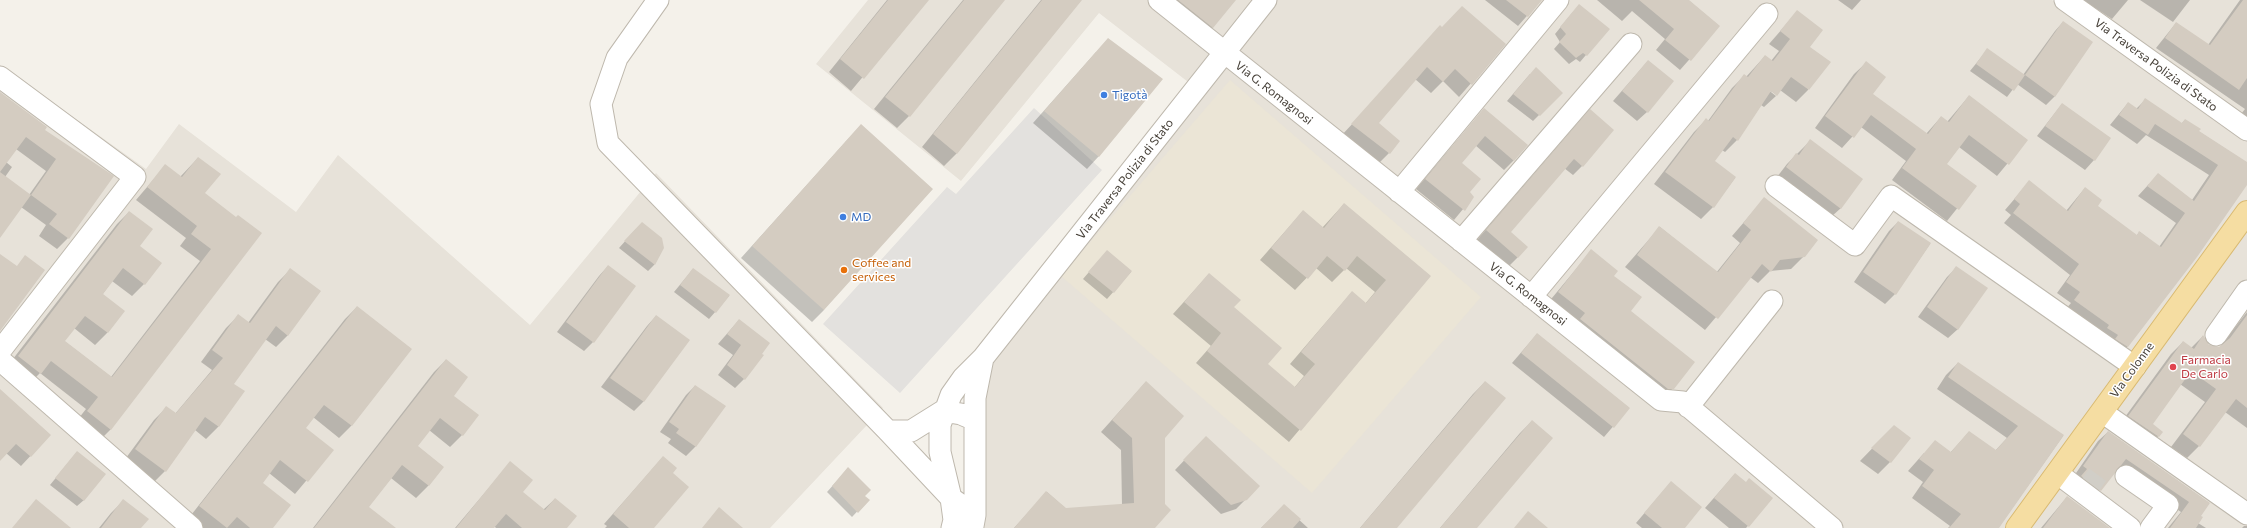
<!DOCTYPE html>
<meta charset="utf-8">
<style>
body{margin:0}
canvas{display:block;background:#f4f1ea}
</style>
<canvas width="2247" height="528"></canvas>
<script>
const g = document.querySelector('canvas').getContext('2d');
g.lineJoin = 'round';
function fill(path, color) { g.fillStyle = color; g.fill(path, 'evenodd'); }
const shape = rows => new Path2D(rows.map(r => 'M' + r).join(''));
function trace(path, color, width, dash) { g.strokeStyle = color; g.lineWidth = width; g.lineCap = dash ? 'butt' : 'round'; g.setLineDash(dash || []); g.stroke(path); }
function drawText(font, color, halo, rows, align = 'center') {
  g.font = font + ' Commissioner,sans-serif'; g.lineWidth = 3; g.setLineDash([]); g.textBaseline = 'middle'; g.strokeStyle = halo; g.fillStyle = color; for (const [text, x, y, turn = 0] of rows) {
    g.save(); g.translate(x, y); g.rotate((+turn || 0) * Math.PI / 180); g.textAlign = isNaN(turn) ? turn : align; if (halo) g.strokeText(text, 0, 0); g.fillText(text, 0, 0); g.restore();
  }
}
fill(shape([
 [868,0,1258,0,1192,85,1099,13,961,181,816,64],
 [1274,0,2052,0,2247,140,2247,200,2005,528,975,528,987,359],
 [2077,0,2247,0,2247,119],
 [0,65,146,169,179,124,296,212,338,155,530,325,656,173,883,408,770,528,0,528],
 [2247,222,2247,528,2024,528]
]), '#e7e2d9');
fill(shape([
 [1230,80,1481,297,1312,493,1061,276]
]), '#ebe5d6');
fill(shape([
 [1034,108,1102,170,900,393,823,324,947,187,956,194]
]), '#e3e1de');
fill(shape([
 [887,0,927,0,851,91,829,72],
 [963,0,1003,0,909,116,897,128,874,109],
 [1041,0,1081,0,957,153,944,166,922,147],
 [1151,0,1226,0,1213,27,1201,39],
 [1485,0,1541,0,1518,26],
 [1597,0,1688,0,1719,26,1680,70,1656,50,1665,39,1632,11,1622,21],
 [1838,0,1861,0,1852,10],
 [2083,0,2128,0,2112,19],
 [2140,0,2190,0,2173,22],
 [2240,0,2247,0,2247,118,2241,114,2245,109,2156,48,2176,23,2208,45],
 [1573,12,1608,29,1580,62,1576,59,1569,64,1554,49,1560,42,1555,34],
 [1797,12,1809,47,1808,90,1796,102,1780,90,1776,94,1767,89,1776,96,1764,107,1761,105,1737,140,1725,152,1722,150,1713,162,1735,178,1713,207,1701,219,1654,184,1694,132,1706,120,1708,121,1732,88,1744,76,1746,77,1765,56,1771,61,1779,51,1769,44],
 [1450,20,1505,44,1459,97,1443,81,1431,93,1415,79,1377,124,1389,153,1377,165,1340,137],
 [2063,22,2055,96,2046,105,2017,84,2007,97,1970,71,1987,50,2023,75,2055,31],
 [1096,52,1099,156,1087,169,1033,123],
 [1648,61,1647,112,1637,121,1613,101],
 [1866,63,1872,94,1926,134,1941,117,1947,122,1969,96,2027,140,1997,176,1959,147,1946,164,1975,186,1947,221,1892,180,1906,161,1861,127,1842,148,1815,128,1854,74],
 [1530,74,1561,93,1533,121,1507,101],
 [0,93,43,130,112,176,68,238,57,249,39,236,46,225,21,207,0,236],
 [16,149,46,171,29,195,5,177,12,167,6,162],
 [2145,100,2181,124,2185,120,2198,131,2247,163,2247,182,2196,256,2127,347,2117,357,2065,310,2071,303,2057,293,2070,275,2004,223,2011,215,2005,210,2029,182,2066,211,2085,188,2097,206,2136,236,2140,232,2159,247,2176,223,2138,196,2149,184,2192,200,2209,175,2146,135,2137,144,2110,125,2128,103,2136,109],
 [2062,104,2094,160,2085,170,2037,136],
 [1484,109,1514,160,1504,170,1475,145,1460,163,1468,192,1473,197,1454,220,1416,189],
 [1581,120,1582,166,1573,175,1564,168,1509,232,1518,257,1508,267,1477,240],
 [849,138,824,310,812,322,741,258],
 [1810,141,1841,208,1831,217,1777,177,1787,164],
 [198,158,204,194,236,218,111,429,99,441,75,423,86,409,40,373,28,385,6,368,117,224,129,212,138,246,144,284,132,296,112,281,102,295,123,311,107,333,95,345,74,328,64,341,111,377,200,261,180,246,186,238,136,200,165,166,180,177],
 [1764,199,1804,256,1791,269,1770,271,1758,283,1750,277,1705,330,1625,267,1660,227,1716,273,1740,243,1732,236],
 [1344,204,1430,276,1289,442,1196,363,1211,346,1173,314,1209,274,1267,365,1294,388,1304,376,1290,364,1352,292,1365,304,1375,292,1346,268,1332,282,1316,268,1295,290,1260,260,1303,211,1322,228],
 [1898,222,1930,244,1895,294,1885,304,1854,282,1889,231],
 [636,229,663,248,654,265,648,271,619,248],
 [1591,251,1612,276,1629,311,1673,388,1661,401,1547,304],
 [1101,258,1131,272,1107,299,1083,279],
 [608,266,593,342,584,351,557,332,599,276],
 [1956,268,1958,329,1948,338,1918,317,1947,277],
 [693,269,729,296,709,319,674,292],
 [290,270,288,335,276,347,265,339,233,384,243,392,218,427,206,439,195,430,165,471,153,483,123,462,154,420,166,408,175,414,212,370,201,362,226,328,238,316,248,323,278,282],
 [357,307,411,349,351,426,339,438,313,417,304,428,332,450,295,494,269,473,261,483,272,528,200,528,188,519,345,319],
 [2247,312,2247,428,2225,412,2199,446,2187,458,2171,447,2205,402,2180,384,2151,425,2162,432,2146,449,2117,428,2171,354,2183,342,2191,348,2203,336,2208,345,2219,348],
 [656,316,688,340,643,402,634,411,601,387,647,326],
 [739,320,744,379,735,388,718,375,733,355,718,344],
 [1537,334,1629,408,1604,437,1512,363],
 [446,360,462,435,450,447,429,430,417,446,443,467,428,486,416,498,391,478,368,507,388,528,313,528,434,372],
 [1958,363,2063,436,1998,528,1948,528,1950,526,1912,498,1923,482,1908,471,1924,453,1950,453,1969,432,1995,451,2007,438,1937,389,1946,375],
 [1146,382,1164,438,1154,528,1014,528,1047,492,1066,509,1122,505,1121,450,1101,432],
 [1485,382,1396,528,1360,528,1473,394],
 [695,386,724,406,695,447,686,456,668,443,671,439,660,432,686,395],
 [0,390,50,435,21,466,6,453,0,459],
 [1532,421,1476,528,1440,528,1520,433],
 [1894,426,1890,462,1878,474,1860,461],
 [2108,432,2209,503,2200,516,2198,523,2206,528,2168,528,2181,512,2117,469,2091,500,2074,476,2098,441],
 [1197,447,1246,499,1236,509,1221,514,1175,470],
 [77,452,84,500,77,506,50,485],
 [663,457,672,473,653,528,605,528,607,526,604,524],
 [510,463,521,492,543,510,555,499,566,528,496,528,494,526,493,528,455,528],
 [843,474,868,500,852,517,827,492],
 [1735,474,1746,483,1772,498,1746,528,1729,528,1705,508],
 [1671,482,1684,528,1642,528,1636,523],
 [2067,497,2108,528,2041,528],
 [123,501,140,528,99,528,111,513],
 [1284,506,1308,528,1261,528],
 [2244,526,2247,526,2247,528,2242,528]
]), '#0003');
fill(shape([
 [888,0,929,0,864,79,840,59],
 [964,0,1005,0,910,117,885,97],
 [1042,0,1082,0,957,154,933,134],
 [1178,0,1236,0,1213,28],
 [1506,0,1542,0,1528,17],
 [1639,0,1689,0,1720,26,1691,61,1665,40,1674,29],
 [2243,0,2247,0,2247,78,2239,90,2165,38,2176,22,2210,45],
 [1579,4,1610,29,1587,56,1583,53,1576,58,1559,42,1566,34,1560,27],
 [1462,6,1506,44,1472,85,1455,69,1443,82,1427,67,1379,123,1400,141,1390,154,1351,124,1440,25,1442,27],
 [1797,10,1823,30,1810,47,1831,62,1809,90,1791,77,1777,96,1771,91,1738,141,1733,137,1715,161,1736,177,1714,208,1665,172,1706,118,1709,121,1744,74,1748,77,1765,55,1773,61,1790,39,1780,31],
 [2063,21,2093,42,2055,97,2025,75],
 [1108,38,1163,79,1099,157,1044,111],
 [1987,48,2025,75,2014,91,1976,64],
 [1648,60,1674,81,1648,113,1622,91],
 [1866,61,1886,77,1873,94,1928,134,1941,116,1949,122,1969,95,2028,140,2009,165,1969,135,1947,164,1977,186,1959,210,1902,168,1916,149,1871,115,1854,138,1825,116],
 [1536,67,1563,93,1540,116,1513,94],
 [0,92,47,127,45,130,114,176,69,239,49,224,57,214,31,195,0,238],
 [26,137,56,159,31,195,0,172],
 [2145,98,2182,123,2185,119,2201,129,2199,131,2247,162,2247,185,2197,257,2128,347,2115,339,2118,335,2107,328,2109,325,2074,300,2080,292,2066,282,2079,264,2013,213,2020,204,2014,199,2029,180,2068,211,2085,187,2102,200,2098,206,2137,235,2139,231,2161,247,2185,213,2147,186,2158,173,2194,201,2218,165,2155,124,2148,135,2119,115,2128,102,2138,109],
 [2062,103,2111,138,2095,161,2045,126],
 [1484,108,1528,145,1514,161,1485,136,1462,163,1481,179,1470,192,1474,197,1465,211,1425,179],
 [1590,109,1614,130,1583,167,1574,159,1511,232,1528,247,1518,258,1486,230],
 [861,124,933,189,824,310,752,246],
 [1810,139,1863,179,1841,209,1786,167,1796,153,1799,155],
 [198,157,221,174,205,193,236,217,238,215,262,233,111,430,87,411,98,397,51,361,41,374,18,356,129,211,153,229,140,246,162,263,145,285,123,268,103,294,125,311,108,333,85,316,65,341,112,377,211,249,191,234,197,226,147,187,165,164,182,177],
 [1764,197,1818,240,1805,257,1780,260,1771,272,1762,264,1718,319,1637,255,1659,226,1718,272,1751,230,1743,223],
 [1344,203,1431,276,1301,431,1207,351,1221,333,1184,302,1209,273,1241,300,1234,307,1282,348,1268,364,1295,387,1315,364,1301,352,1352,291,1366,303,1386,280,1357,256,1345,271,1327,256,1308,279,1271,248,1303,210,1324,228],
 [1898,221,1931,243,1896,295,1863,272],
 [642,222,662,238,664,248,655,265,624,241],
 [1591,249,1618,271,1614,276,1642,297,1631,311,1695,362,1674,389,1668,389,1580,319,1585,313,1558,292],
 [1107,250,1132,271,1114,293,1088,272],
 [0,254,17,266,25,255,45,270,0,331],
 [608,265,636,286,594,343,566,322],
 [1956,266,1988,288,1958,330,1927,307],
 [290,268,321,291,288,336,276,326,234,384,245,391,219,427,205,417,166,472,135,449,166,406,176,413,223,358,212,350,238,314,250,323],
 [693,268,730,295,716,313,680,285],
 [357,306,412,349,352,426,324,405,306,428,334,450,308,482,280,460,263,483,291,505,273,528,250,528,237,517,227,528,199,506],
 [656,315,690,340,644,402,610,378],
 [2247,315,2247,408,2236,399,2200,447,2183,434,2216,389,2191,371,2153,424,2163,432,2159,437,2128,416,2183,341,2194,349,2203,335,2209,345,2219,347,2230,338],
 [739,319,770,343,762,354,764,355,745,380,727,365,741,345,727,334],
 [1537,333,1630,408,1614,428,1521,353],
 [446,359,468,377,454,396,479,415,463,436,440,418,418,446,444,467,429,486,402,465,369,507,396,528,314,528],
 [1958,362,2064,435,1999,528,1949,528,1961,514,1922,486,1934,470,1919,459,1935,440,1951,452,1969,431,1996,450,2018,426,1948,377],
 [1146,381,1184,416,1165,438,1165,504,1171,510,1155,528,1014,528,1046,491,1066,508,1134,503,1132,438,1112,420],
 [1485,381,1506,398,1397,528,1360,528],
 [695,385,726,406,696,447,676,433,679,429,669,422],
 [0,389,51,435,31,457,16,444,0,461],
 [1532,420,1553,438,1477,528,1440,528],
 [1894,425,1911,438,1891,463,1871,448],
 [2108,431,2210,503,2201,516,2203,517,2196,528,2170,528,2189,502,2126,459,2101,491,2081,476,2087,469,2083,466],
 [1206,436,1260,486,1247,500,1231,505,1183,460],
 [77,451,106,474,84,501,55,478],
 [663,456,677,468,673,473,689,487,654,528,629,528,613,514],
 [510,461,533,480,523,492,545,510,555,498,577,516,567,528,522,528,506,514,494,528,456,528],
 [848,467,871,490,865,496,870,500,858,513,832,486],
 [1735,473,1746,482,1749,478,1773,498,1749,527,1714,498],
 [1671,481,1702,507,1685,528,1662,528,1644,513],
 [2067,496,2110,528,2043,528],
 [36,499,71,528,12,528],
 [123,499,149,519,141,528,101,528],
 [1284,504,1301,519,1293,528,1261,528],
 [719,507,743,528,702,528],
 [1528,511,1548,528,1514,528]
]), '#d4ccc1');
trace(shape([
 [2083,477,2102,491]
]), '#d1cec7', 21, [21, 10]);
const minor = shape([
 [658,0,617,58,601,104,608,143,888,431,951,498,975,515],
 [1159,0,1661,400,1683,402,1832,528],
 [2065,0,2247,130],
 [0,77,135,177,0,351],
 [1776,186,1855,245,1891,196,2135,367],
 [1399,192,1558,0],
 [1461,241,1631,44],
 [1531,297,1767,14],
 [2216,335,2247,291],
 [0,360,192,528],
 [1688,407,1772,301],
 [2102,412,2247,514],
 [888,431,911,431,943,411,961,414,975,420],
 [2057,473,2130,528],
 [2126,476,2168,505,2151,528],
 [973,526,975,515,975,398,983,358],
 [952,528,954,520,951,498,940,452,940,425,951,395,963,378,983,358,1266,0]
]);
const major = shape([
 [2017,528,2247,212]
]);
trace(minor, '#beb8ad', 23);
trace(major, '#d9ba72', 24);
trace(minor, '#fff', 21);
trace(major, '#f5dda2', 22);
for (const [x, y, r, color] of [
 [1104,95,4,"#3f7fe0"],
 [843,217,4,"#3f7fe0"],
 [844,270,4,"#e8710a"],
 [2173,367,4,"#e0444e"]
]) { const dot = new Path2D(); dot.arc(x, y, r, 0, 2 * Math.PI); g.fillStyle = color; g.fill(dot); trace(dot, '#fff', 1.5); }
drawText('12px', '#474139', '#fff', [
 ["Via Traversa Polizia di Stato",2156,65,36],
 ["Via G. Romagnosi",1274,93,38],
 ["Via Traversa Polizia di Stato",1125,179,-52],
 ["Via G. Romagnosi",1528,294,38],
 ["Via Colonne",2132,370,-54]
]);
drawText('12px', '#366cbe', '#fff', [
 ["Tigotà",1112,95],
 ["MD",851,217]
], 'left');
drawText('12px', '#c56008', '#fff', [
 ["Coffee and",852,263],
 ["services",852,277]
], 'left');
drawText('12px', '#be3a42', '#fff', [
 ["Farmacia",2181,360],
 ["De Carlo",2181,374]
], 'left');
</script>
